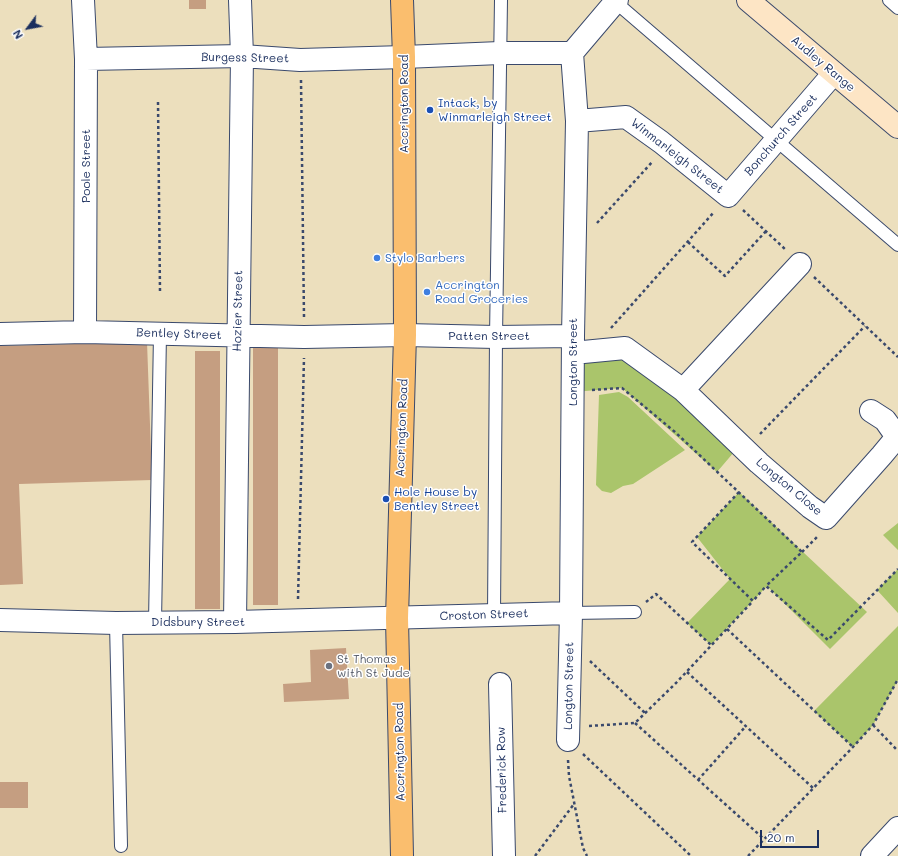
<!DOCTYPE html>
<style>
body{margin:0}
#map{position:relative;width:898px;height:856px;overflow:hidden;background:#ecdfbd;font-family:Mali,sans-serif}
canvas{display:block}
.north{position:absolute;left:8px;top:8px;width:40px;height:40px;-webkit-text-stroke:3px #fff;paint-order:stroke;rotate:238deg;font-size:11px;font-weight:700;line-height:16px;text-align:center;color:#1b2f5e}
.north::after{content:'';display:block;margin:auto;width:14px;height:18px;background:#1b2f5e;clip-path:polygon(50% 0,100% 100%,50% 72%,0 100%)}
.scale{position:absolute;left:760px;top:830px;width:59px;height:18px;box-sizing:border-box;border:2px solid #1b2f5e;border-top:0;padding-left:5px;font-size:12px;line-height:14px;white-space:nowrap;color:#1b2f5e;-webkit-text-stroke:3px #fff;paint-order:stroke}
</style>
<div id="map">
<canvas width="898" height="856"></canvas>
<div class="north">N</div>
<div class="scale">20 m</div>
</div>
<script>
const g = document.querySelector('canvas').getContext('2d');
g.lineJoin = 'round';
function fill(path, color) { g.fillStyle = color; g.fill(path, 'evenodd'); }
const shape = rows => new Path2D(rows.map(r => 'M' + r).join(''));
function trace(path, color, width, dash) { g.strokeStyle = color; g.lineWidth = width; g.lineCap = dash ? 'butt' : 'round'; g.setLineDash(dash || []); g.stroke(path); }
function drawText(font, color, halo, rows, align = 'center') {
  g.font = font + ' Mali,sans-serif'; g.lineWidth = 3; g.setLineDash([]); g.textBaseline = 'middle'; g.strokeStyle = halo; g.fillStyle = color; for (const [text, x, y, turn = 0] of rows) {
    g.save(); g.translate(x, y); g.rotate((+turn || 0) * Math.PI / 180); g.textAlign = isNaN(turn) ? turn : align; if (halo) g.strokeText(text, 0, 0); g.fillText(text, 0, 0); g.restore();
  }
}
fill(shape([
 [625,348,740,445,717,472,622,388,573,392,573,353],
 [619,392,628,397,685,450,633,484,623,486,611,493,602,491,596,485,599,395],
 [739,492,867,612,830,649,767,586,711,645,687,623,730,579,697,537],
 [898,523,898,550,883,535],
 [898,569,898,613,877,590],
 [898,626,898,680,873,725,853,747,814,711]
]), '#aac56b');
fill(shape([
 [189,0,206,0,206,9,189,9],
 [147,342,152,480,19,484,23,584,0,585,0,346],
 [253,347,278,347,278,605,253,605],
 [195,351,220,351,220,609,195,609],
 [346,648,349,699,284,702,283,684,311,682,310,650],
 [0,782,28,782,28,808,0,808]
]), '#c59e81');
const lane = shape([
 [613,0,898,245],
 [889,0,898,8],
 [571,613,635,612],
 [494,615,496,337,501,0],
 [155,622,160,334],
 [116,623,121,846]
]);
const street = shape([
 [83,0,86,59,85,332],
 [86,59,242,56,300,60,404,57,500,53,572,53],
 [577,121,626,117,661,142,728,196,834,73],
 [0,334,85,332,304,337,405,335,496,337,573,336],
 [573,353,625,348,683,390,759,463,810,507,826,518,882,455,897,437,885,420,871,411],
 [683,390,800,264],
 [0,620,116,623,235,622,571,613],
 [235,622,242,56,240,0],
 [500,684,504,856],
 [568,740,571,613,573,336,577,121,572,53,617,0],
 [872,856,898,828]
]);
const secondary = shape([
 [748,0,898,127]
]);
const primary = shape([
 [402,0,404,57,405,335,397,618,402,856]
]);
trace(lane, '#3a496c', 14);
trace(street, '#3a496c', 24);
trace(secondary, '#3a496c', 24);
trace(primary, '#3a496c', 24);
trace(shape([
 [301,80,304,317],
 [158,102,160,292],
 [743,210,786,250],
 [597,223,653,161],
 [688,242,725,276,766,231],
 [814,277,898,357],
 [611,328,714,212],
 [592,390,622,388,675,432,802,552,766,586,828,640,898,569],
 [760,434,865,326],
 [739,492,692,542,753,601,766,586],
 [802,552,817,537],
 [298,599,304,358],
 [646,602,656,594,711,645],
 [727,629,853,747],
 [590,661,645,713],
 [687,672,813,788],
 [635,723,764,839],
 [873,725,898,751],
 [589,726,635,723,676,683,753,601],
 [583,754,691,856],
 [568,760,569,776,583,848,587,856],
 [698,780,746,726],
 [535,856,574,804],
 [748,856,853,747,873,725,898,679]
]), '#3a496c', 2.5, [3, 3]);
trace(lane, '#fff', 12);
trace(street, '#fff', 22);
trace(secondary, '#fde5c5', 22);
trace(primary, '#fabe6e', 22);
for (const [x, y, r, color] of [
 [430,110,4,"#1a4fb4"],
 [377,258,4,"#3f7fe0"],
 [427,292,4,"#3f7fe0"],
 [386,499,4,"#1a4fb4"],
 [329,666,4,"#6b7280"]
]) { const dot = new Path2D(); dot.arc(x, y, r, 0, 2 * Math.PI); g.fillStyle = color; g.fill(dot); trace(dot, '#fff', 1.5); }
drawText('12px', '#1b2f5e', '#fff', [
 ["Burgess Street",245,58,1],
 ["Audley Range",823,64,40],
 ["Accrington Road",404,104,-90],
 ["Bonchurch Street",781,135,-49],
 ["Winmarleigh Street",677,156,38],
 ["Poole Street",86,166,-90],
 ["Hozier Street",238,311,-89],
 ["Bentley Street",179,334,2],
 ["Patten Street",489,336],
 ["Longton Street",573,362,-90],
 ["Accrington Road",402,428,-88],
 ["Longton Close",789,487,40],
 ["Croston Street",484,615,-2],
 ["Didsbury Street",198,622],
 ["Longton Street",569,686,-89],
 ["Accrington Road",400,752,-91],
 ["Frederick Row",502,770,-91]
]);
drawText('12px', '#164399', '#fff', [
 ["Intack, by",438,103],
 ["Winmarleigh Street",438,117],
 ["Hole House by",394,492],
 ["Bentley Street",394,506]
], 'left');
drawText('12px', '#366cbe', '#fff', [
 ["Stylo Barbers",385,258],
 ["Accrington",435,285],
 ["Road Groceries",435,299]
], 'left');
drawText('12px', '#5b616d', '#fff', [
 ["St Thomas",337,659],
 ["with St Jude",337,673]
], 'left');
</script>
